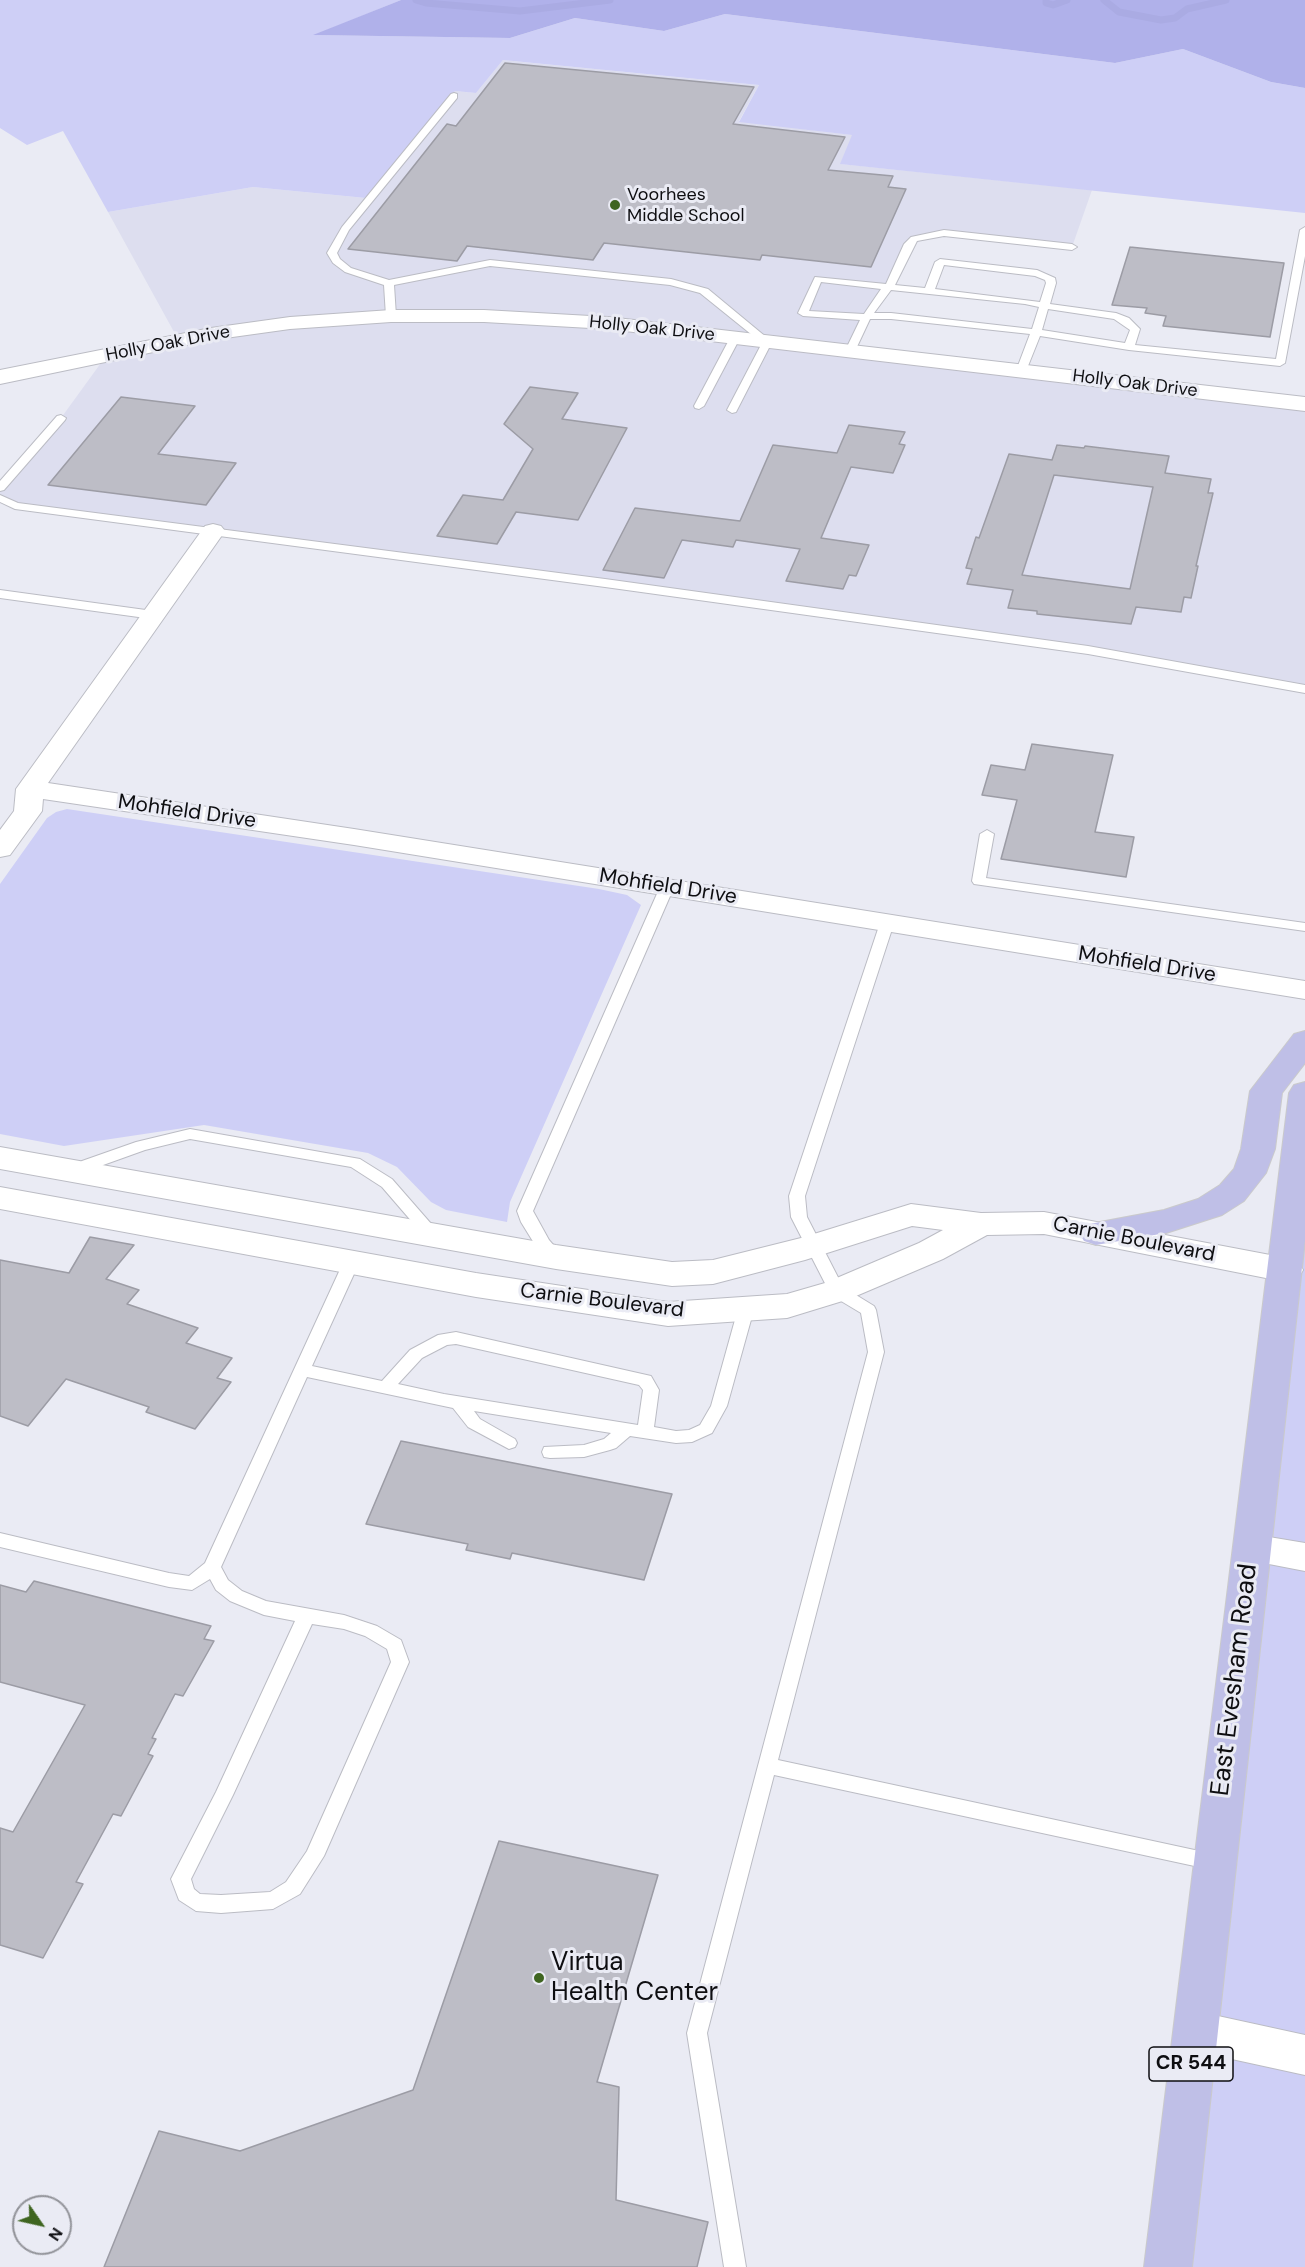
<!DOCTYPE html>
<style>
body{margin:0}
#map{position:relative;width:1305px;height:2267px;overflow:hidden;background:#eaebf4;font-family:"DM Sans",sans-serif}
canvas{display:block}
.north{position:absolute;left:12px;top:2195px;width:60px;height:60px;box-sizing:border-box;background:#eaebf4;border:2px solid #929399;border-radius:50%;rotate:124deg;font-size:16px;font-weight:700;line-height:24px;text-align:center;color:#0e0e11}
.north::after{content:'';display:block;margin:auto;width:21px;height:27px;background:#3f6520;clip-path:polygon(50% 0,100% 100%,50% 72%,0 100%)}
</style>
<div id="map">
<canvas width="1305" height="2267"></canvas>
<div class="north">N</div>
</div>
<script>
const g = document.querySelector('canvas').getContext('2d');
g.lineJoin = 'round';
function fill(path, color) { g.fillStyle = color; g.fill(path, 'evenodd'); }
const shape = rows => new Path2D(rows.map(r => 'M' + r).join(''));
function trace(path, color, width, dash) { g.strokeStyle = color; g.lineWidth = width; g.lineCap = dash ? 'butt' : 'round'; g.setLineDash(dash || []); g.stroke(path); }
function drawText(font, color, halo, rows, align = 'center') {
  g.font = font + ' "DM Sans",sans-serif'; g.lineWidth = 6; g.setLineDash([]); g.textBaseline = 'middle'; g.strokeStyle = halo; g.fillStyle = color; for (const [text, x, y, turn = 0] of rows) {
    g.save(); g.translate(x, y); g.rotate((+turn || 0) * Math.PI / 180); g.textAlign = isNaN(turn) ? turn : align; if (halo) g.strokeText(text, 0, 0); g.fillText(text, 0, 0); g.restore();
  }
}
fill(shape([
 [503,60,759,85,739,121,853,135,841,164,1092,190,1072,247,944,233,914,239,850,351,1305,404,1305,689,1088,650,15,506,0,498,0,487,61,418,106,356,179,341,108,212,253,187,376,199,455,91,476,93]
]), '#dddeef');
fill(shape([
 [0,0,401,0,315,35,510,38,575,18,664,31,725,14,1115,63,1183,49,1271,82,1305,88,1305,213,840,164,852,135,739,122,759,85,503,60,476,93,455,91,376,199,253,187,108,212,63,131,27,145,0,128],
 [67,809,599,889,627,895,641,905,510,1202,507,1222,446,1210,431,1202,397,1167,368,1153,204,1125,64,1146,0,1134,0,884,47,818,56,812],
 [1305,1093,1305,2267,1168,2267]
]), '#cecff6');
fill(shape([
 [401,0,1305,0,1305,88,1271,82,1183,49,1115,63,725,14,664,31,575,18,510,38,313,35]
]), '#b0b1ea');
trace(shape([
 [416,0,426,3,520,11,610,0],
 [1046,0,1046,3,1053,5,1067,0],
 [1104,0,1119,12,1161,20,1175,18,1187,9,1226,0]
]), '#aaabe3', 7);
const building = shape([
 [505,63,754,87,733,124,845,137,828,170,893,176,888,187,906,189,871,267,762,255,760,260,604,243,593,260,467,246,457,261,348,249,447,124,456,126,505,63],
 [1130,247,1284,263,1270,337,1163,326,1166,316,1145,313,1147,308,1112,305,1130,247],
 [530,387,578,393,562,419,627,428,578,520,516,512,497,544,437,536,463,495,503,500,533,449,504,424,530,387],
 [121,397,195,406,158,454,236,463,206,505,48,485,121,397],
 [849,425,905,432,899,444,905,445,893,473,851,467,821,538,869,545,856,576,849,575,843,589,786,581,800,549,736,540,733,547,682,540,664,578,603,570,635,508,740,521,773,445,837,453,849,425],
 [1057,445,1084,448,1085,446,1169,456,1165,473,1211,479,1208,493,1213,493,1196,566,1198,566,1191,598,1184,597,1181,612,1136,607,1131,624,1037,614,1037,611,1008,608,1013,590,967,584,972,569,966,568,976,537,979,538,1009,454,1052,460,1057,445],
 [1054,475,1153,487,1130,589,1022,575,1054,475],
 [1032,744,1113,755,1095,832,1134,837,1126,877,1001,859,1017,800,982,795,991,765,1025,770,1032,744],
 [90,1237,134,1245,106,1279,139,1290,127,1304,198,1328,186,1343,232,1358,217,1378,231,1382,195,1429,146,1412,149,1407,66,1379,28,1426,0,1416,0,1260,69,1273,90,1237],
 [401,1441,672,1494,644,1580,512,1553,510,1559,466,1550,468,1544,366,1524,401,1441],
 [34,1581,211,1626,204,1639,214,1641,183,1696,175,1694,152,1738,156,1739,148,1754,153,1756,121,1816,113,1814,76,1882,83,1884,43,1958,0,1945,0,1828,13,1832,85,1705,0,1682,0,1585,26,1592,34,1581],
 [499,1841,658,1875,597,2082,619,2087,616,2200,708,2222,697,2267,104,2267,159,2131,240,2151,413,2090,499,1841]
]);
fill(building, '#bdbdc6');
trace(building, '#9c9ca5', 1.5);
const lane = shape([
 [454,93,457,94,457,98,349,230,337,253,340,259,351,268,389,280,490,260,671,279,708,289,772,342,736,412,732,413,727,410,762,343,700,293,670,285,490,266,394,285,396,316,391,319,386,316,384,285,345,272,333,263,327,253,342,227,451,94,454,93],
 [1305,227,1305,256,1285,363,1280,366,1129,350,1040,336,1026,371,1021,374,1016,371,1030,334,891,319,870,319,855,351,850,354,845,351,860,320,803,316,798,313,815,277,886,284,904,244,911,237,944,230,1072,244,1077,247,1072,250,944,236,917,241,895,285,925,288,935,262,940,259,1037,270,1055,278,1056,283,1050,304,1116,313,1129,318,1140,329,1135,345,1276,359,1300,230,1305,227],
 [944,265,1035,276,1045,280,1046,283,1040,302,935,289,944,265],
 [821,282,881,289,864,314,809,311,821,282],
 [891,290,1025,304,1039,307,1032,329,891,313,874,313,891,290],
 [1048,309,1114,319,1130,330,1125,343,1042,330,1048,309],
 [735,335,740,338,704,406,699,409,695,408,694,406,730,338,735,335],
 [61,415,66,418,65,420,4,490,0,491,0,481,57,416,61,415],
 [0,495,18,503,605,579,1088,646,1305,685,1305,693,1088,654,605,587,15,509,0,502,0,495],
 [0,590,153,611,159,615,153,619,0,598,0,590],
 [987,830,994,834,986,878,1305,923,1305,931,974,884,972,881,980,834,987,830],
 [667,883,674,887,533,1211,549,1240,563,1256,561,1260,549,1260,537,1248,521,1222,517,1211,660,887,667,883],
 [887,919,894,923,805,1196,807,1217,843,1287,874,1306,876,1310,884,1352,778,1760,1213,1854,1220,1856,1223,1862,1220,1868,1213,1870,774,1775,707,2033,746,2267,724,2267,687,2033,868,1352,861,1313,831,1295,791,1217,789,1196,880,923,887,919],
 [190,1129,360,1159,392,1179,440,1234,438,1238,432,1239,426,1238,382,1187,351,1167,190,1139,145,1150,92,1169,76,1177,68,1172,82,1161,136,1142,190,1129],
 [351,1257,357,1259,359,1263,312,1366,382,1381,410,1350,438,1335,456,1332,651,1376,659,1390,654,1427,676,1431,689,1430,700,1425,711,1406,738,1309,740,1305,746,1303,752,1305,754,1309,727,1406,712,1433,692,1442,676,1443,630,1436,616,1448,610,1450,584,1457,550,1458,544,1457,542,1452,544,1447,584,1445,604,1439,611,1433,474,1411,480,1419,515,1439,517,1443,515,1447,509,1449,468,1427,453,1408,307,1377,221,1567,228,1580,242,1591,266,1601,344,1615,377,1626,401,1640,409,1662,324,1856,300,1894,273,1909,221,1913,196,1911,179,1900,171,1879,216,1792,295,1621,264,1615,230,1601,216,1590,210,1579,192,1590,169,1587,0,1547,0,1533,169,1573,189,1576,205,1563,343,1263,345,1259,351,1257],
 [456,1344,639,1385,643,1390,638,1425,444,1394,398,1384,422,1358,447,1345,456,1344],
 [312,1624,344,1629,365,1636,387,1649,391,1662,307,1851,286,1882,270,1892,221,1895,200,1894,194,1889,191,1879,233,1795,312,1624]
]);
const street = shape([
 [391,310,484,310,608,317,1305,397,1305,411,608,329,484,322,391,322,290,329,211,340,0,384,0,370,211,328,290,317,391,310],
 [213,524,221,526,225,531,48,783,354,829,1305,981,1305,999,354,845,43,799,42,811,10,855,0,857,0,830,14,811,16,789,205,526,213,524],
 [0,1147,556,1245,672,1262,713,1260,801,1238,911,1204,981,1213,1044,1212,1286,1258,1298,1262,1303,1270,1298,1278,1286,1282,1044,1234,987,1235,943,1259,849,1299,787,1318,668,1326,476,1297,0,1209,0,1187,476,1273,668,1302,787,1294,825,1283,919,1243,943,1230,912,1226,805,1260,713,1284,672,1286,556,1269,0,1169,0,1147],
 [1251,1534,1305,1543,1305,1571,1238,1558,1233,1548,1238,1538,1251,1534],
 [1195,2011,1305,2035,1305,2075,1195,2051,1180,2045,1174,2031,1180,2017,1195,2011]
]);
const primary = shape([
 [1305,1031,1305,1063,1282,1093,1275,1149,1266,1173,1244,1201,1222,1215,1166,1233,1096,1245,1084,1241,1079,1233,1084,1225,1164,1210,1198,1199,1220,1185,1234,1169,1241,1149,1250,1091,1294,1034,1305,1031],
 [1305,1082,1305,1240,1192,2267,1144,2267,1289,1093,1294,1085,1305,1082]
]);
trace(lane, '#bbbcc4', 2);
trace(street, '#bbbcc4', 2);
trace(primary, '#cacacb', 2);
fill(lane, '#fff');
fill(street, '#fff');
fill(primary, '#bfbfe7');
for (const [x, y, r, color] of [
 [615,205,6,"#3f6520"],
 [539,1978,6,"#3f6520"]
]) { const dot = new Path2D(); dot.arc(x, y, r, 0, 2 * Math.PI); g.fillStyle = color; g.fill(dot); trace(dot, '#eaebf4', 2); }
drawText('18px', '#0e0e11', '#eaebf4', [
 ["Voorhees",627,195],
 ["Middle School",627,216]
], 'left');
drawText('18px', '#0e0e11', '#eaebf4', [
 ["Holly Oak Drive",652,329,6],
 ["Holly Oak Drive",168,344,-11],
 ["Holly Oak Drive",1135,384,7]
]);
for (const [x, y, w] of [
 [1191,2064,84]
]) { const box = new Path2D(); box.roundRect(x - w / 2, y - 17, w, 34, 4.5); g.fillStyle = '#eaebf4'; g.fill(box); trace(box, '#0e0e11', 1.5); }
drawText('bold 20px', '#0e0e11', null, [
 ["CR 544",1191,2064]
]);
drawText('21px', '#0e0e11', '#eaebf4', [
 ["Mohfield Drive",187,812,8],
 ["Mohfield Drive",668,887,9],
 ["Mohfield Drive",1147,965,9],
 ["Carnie Boulevard",1134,1240,11],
 ["Carnie Boulevard",602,1301,7]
]);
drawText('26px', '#0e0e11', '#eaebf4', [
 ["East Evesham Road",1235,1680,-83]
]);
drawText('26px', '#0e0e11', '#eaebf4', [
 ["Virtua",551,1963],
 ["Health Center",551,1993]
], 'left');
</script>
